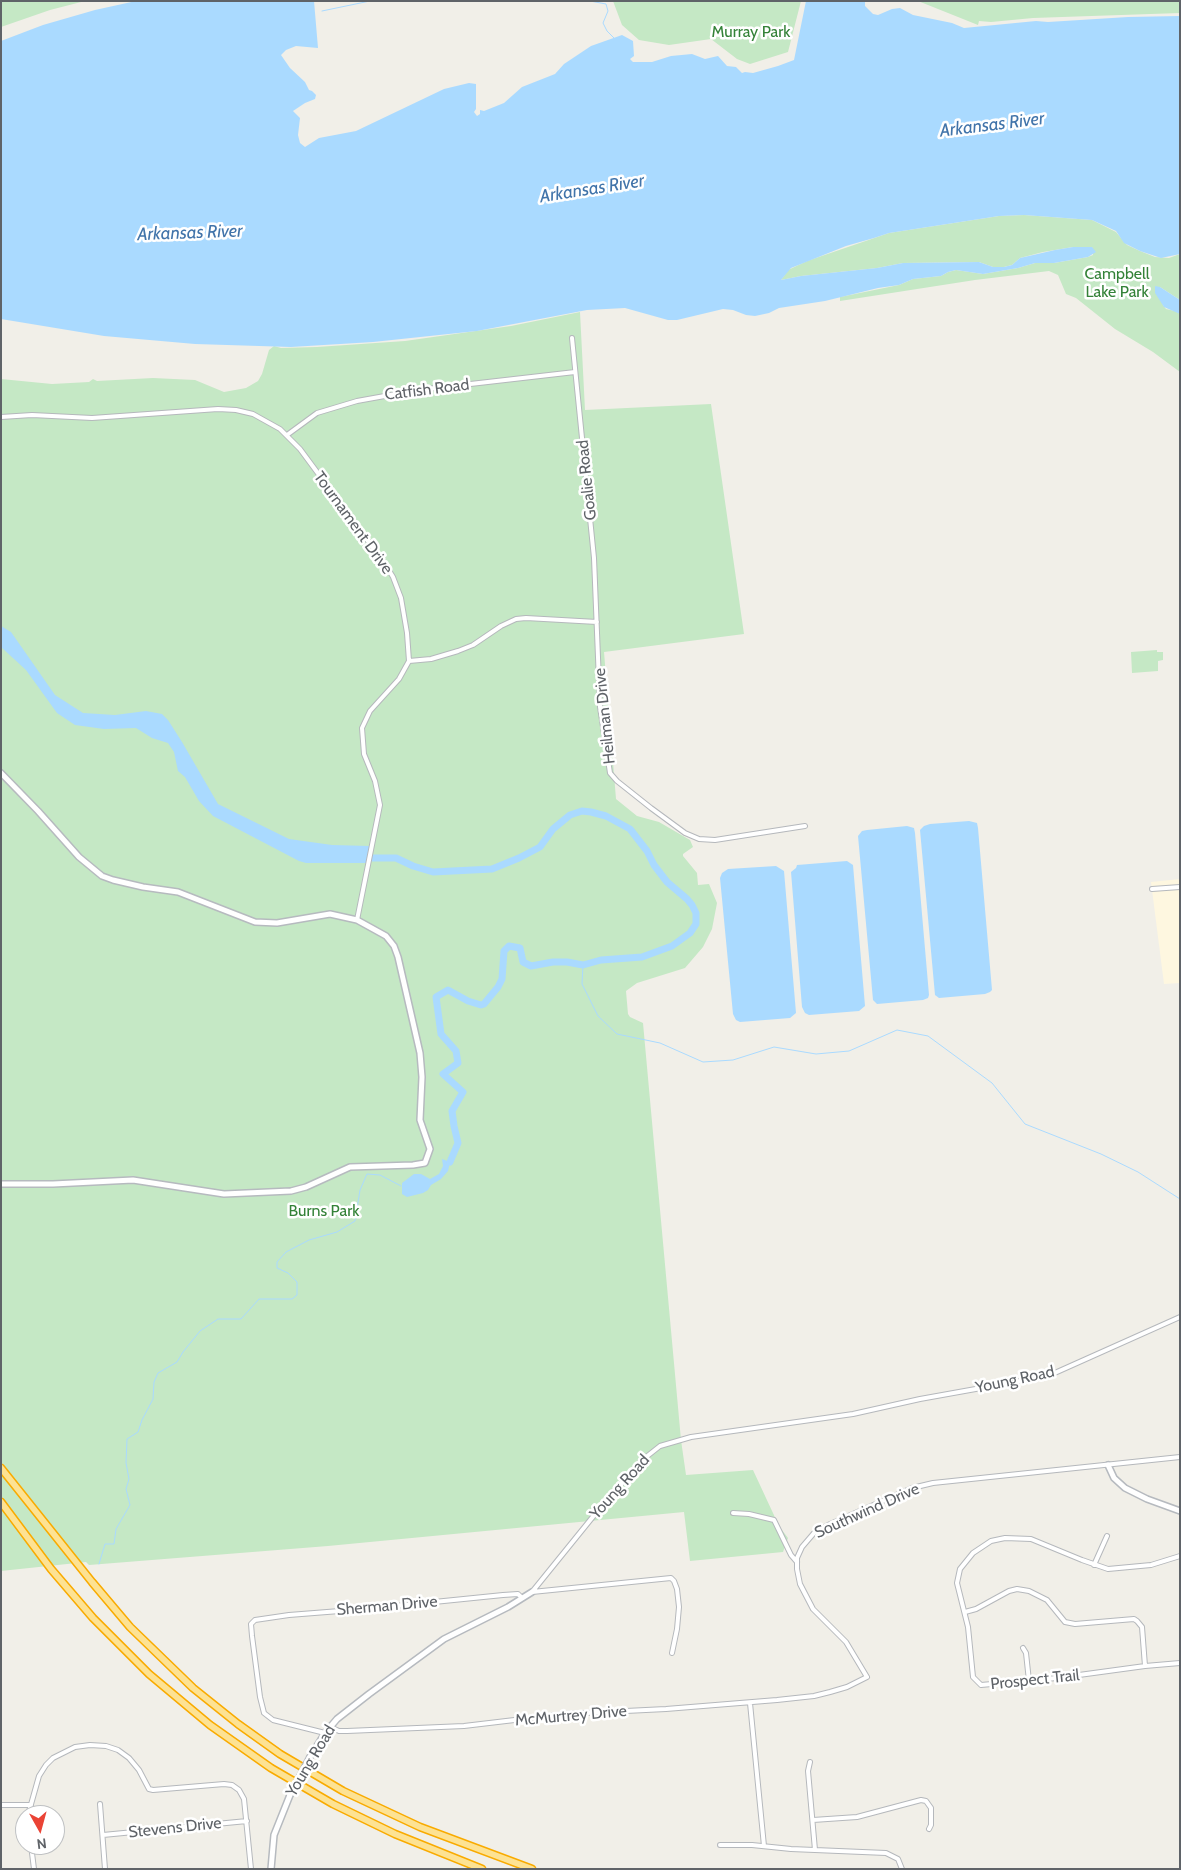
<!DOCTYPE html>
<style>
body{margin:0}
#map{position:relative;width:1181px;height:1870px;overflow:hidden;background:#f1efe8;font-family:Cabin,sans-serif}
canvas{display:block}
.frame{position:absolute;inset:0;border:2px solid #5f6368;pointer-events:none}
.north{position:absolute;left:15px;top:1805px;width:50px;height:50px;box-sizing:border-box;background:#fff;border:1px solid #bfc1c3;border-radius:50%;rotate:173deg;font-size:14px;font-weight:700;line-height:20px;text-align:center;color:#5f6368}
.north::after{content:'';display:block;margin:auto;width:18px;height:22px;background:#ea4335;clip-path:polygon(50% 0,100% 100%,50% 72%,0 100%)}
</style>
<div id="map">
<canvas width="1181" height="1870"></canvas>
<div class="frame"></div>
<div class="north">N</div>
</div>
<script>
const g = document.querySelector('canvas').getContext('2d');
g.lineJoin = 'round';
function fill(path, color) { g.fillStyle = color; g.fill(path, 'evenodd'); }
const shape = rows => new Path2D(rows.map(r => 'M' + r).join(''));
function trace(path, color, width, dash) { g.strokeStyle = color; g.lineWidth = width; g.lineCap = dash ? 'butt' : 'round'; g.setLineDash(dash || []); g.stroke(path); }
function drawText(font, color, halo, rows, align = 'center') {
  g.font = font + ' Cabin,sans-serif'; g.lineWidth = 5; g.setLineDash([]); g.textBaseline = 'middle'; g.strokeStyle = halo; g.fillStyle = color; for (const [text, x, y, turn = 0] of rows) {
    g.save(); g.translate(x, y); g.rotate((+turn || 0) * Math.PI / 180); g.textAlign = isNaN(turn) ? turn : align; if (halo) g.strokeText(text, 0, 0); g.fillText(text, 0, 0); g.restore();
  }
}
fill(shape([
 [1180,879,1180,983,1164,984,1151,882]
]), '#fef7e0');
fill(shape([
 [1,1,85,1,50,10,1,27],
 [613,1,801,1,788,52,750,64,737,59,711,39,669,45,639,40,622,25],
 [918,1,1180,1,1180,13,1033,18,991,22,979,21,978,25],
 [1024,215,1092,220,1116,232,1127,245,1140,251,1155,257,1169,258,1180,254,1180,300,1160,287,1163,305,1166,309,1175,311,1180,314,1180,372,1153,352,1115,329,1076,298,1066,294,1058,275,1049,271,975,280,840,301,840,297,899,285,913,279,941,276,948,272,956,270,983,274,1018,268,1035,263,1054,263,1088,257,1093,255,1092,247,1073,247,1043,252,1020,258,1012,265,1004,267,993,267,979,262,903,263,877,268,801,276,781,280,788,270,807,261,889,233,999,216],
 [580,312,585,410,711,404,744,634,604,652,616,799,637,816,659,822,690,840,693,847,683,854,683,856,697,873,698,885,709,884,717,903,712,929,703,947,685,968,637,983,626,991,628,1014,630,1017,643,1023,681,1440,686,1475,753,1470,779,1526,788,1538,783,1552,690,1561,684,1512,328,1546,89,1565,86,1562,1,1571,1,379,52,384,89,382,93,379,97,381,153,378,195,380,224,392,246,388,258,381,262,374,269,350,274,346,281,348,317,347,405,341,511,326],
 [1157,650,1157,652,1163,652,1163,660,1158,661,1158,671,1132,673,1131,652]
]), '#c5e8c5');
fill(shape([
 [136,1,314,1,318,48,296,46,286,50,281,55,290,68,305,82,309,90,312,91,316,95,315,99,305,103,293,111,300,118,298,135,300,143,305,147,319,138,356,131,444,89,469,83,476,84,476,109,474,112,477,116,480,114,480,110,484,111,504,103,522,87,555,74,564,64,591,46,622,35,633,41,634,56,630,59,633,62,652,62,671,56,692,54,705,59,718,56,727,66,736,67,742,73,745,72,753,73,778,66,794,60,806,1,865,1,865,6,873,14,878,15,892,9,900,8,913,15,952,23,964,28,1036,21,1048,22,1128,17,1180,16,1180,254,1161,258,1140,251,1124,243,1116,231,1092,220,1024,215,999,216,889,233,874,238,846,246,791,268,781,280,801,276,877,268,903,263,979,262,993,267,1004,267,1012,265,1020,258,1055,250,1073,247,1092,247,1096,252,1088,257,1054,263,1035,263,1018,268,983,274,956,270,948,272,941,276,913,279,899,285,878,288,825,301,779,308,769,313,755,316,746,315,733,310,723,309,677,320,668,320,625,308,587,310,477,331,373,342,291,347,195,344,104,336,1,319,1,41,43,25,95,10],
 [1155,286,1160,287,1180,300,1180,314,1164,307,1155,293],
 [1,626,11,632,55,695,83,713,115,715,146,711,162,714,168,720,182,742,218,804,289,839,332,845,370,846,366,863,306,863,299,861,213,816,199,801,185,777,178,771,174,752,168,743,152,738,136,728,104,729,75,725,57,713,26,670,1,647],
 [969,821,977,823,978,828,992,990,990,992,985,994,939,998,935,995,920,830,924,826,930,824],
 [907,826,914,828,915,833,929,995,928,998,923,1000,877,1004,873,1000,858,836,862,831,867,830],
 [847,861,853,865,865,1006,859,1011,809,1015,805,1013,802,1007,791,872,796,868,797,865],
 [776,866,784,871,796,1013,790,1018,740,1022,736,1020,733,1014,720,878,722,873,728,869],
 [442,1159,450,1162,448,1171,441,1179,431,1185,428,1190,423,1193,407,1197,402,1194,402,1183,414,1174,421,1174,430,1179,439,1174,443,1166]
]), '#aadaff');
trace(shape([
 [590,1,606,4,608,11,603,23,607,31,614,38],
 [322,11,370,1],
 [583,965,582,984,598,1016,617,1034,660,1043,703,1062,733,1060,774,1047,816,1054,849,1051,897,1030,928,1036,992,1083,1025,1124,1101,1154,1138,1172,1180,1199],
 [99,1564,105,1544,114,1544,116,1529,130,1505,126,1489,129,1479,126,1463,127,1439,138,1432,142,1420,153,1399,154,1382,158,1373,177,1362,183,1352,200,1331,218,1319,241,1319,259,1299,292,1299,297,1295,297,1282,288,1273,277,1268,277,1262,286,1252,309,1240,337,1232,355,1221,360,1190,367,1174,380,1175,401,1186]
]), '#aadaff', 1);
trace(shape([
 [370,858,396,858,413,866,433,872,492,869,519,858,540,847,553,829,570,815,582,811,591,812,606,816,630,829,647,851,654,865,667,882,687,899,692,905,696,913,696,924,690,933,672,946,642,957,601,960,583,965,567,962,553,962,531,966,523,962,520,948,509,946,504,951,502,979,498,987,484,1004,481,1005,468,1001,448,990,436,997,441,1034,456,1051,458,1063,443,1074,463,1092,452,1111,454,1126,458,1143,450,1162]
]), '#aadaff', 7);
const street = shape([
 [572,338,594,558,600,707,610,773,617,781,651,808,685,833,699,839,715,840,805,826],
 [1,417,32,415,92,418,218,409,236,410,253,414,280,429,300,449,385,564,393,577,401,598,407,633,409,661,399,679,370,711,362,728,364,754,375,781,380,805,357,920],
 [287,435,317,413,357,401,418,390,575,372],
 [409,661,431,659,458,651,473,645,501,626,516,619,526,618,597,622],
 [1152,889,1180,887],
 [733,1513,749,1514,774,1520,791,1555,797,1562],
 [1180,1556,1151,1565,1108,1569,1082,1560,1031,1539,1005,1538,991,1541,973,1553,960,1569,957,1583,968,1627,973,1677,981,1685,1057,1678,1145,1666,1180,1663],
 [1094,1565,1107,1536],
 [532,1592,600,1508,641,1461,660,1446,691,1437,853,1414,920,1399,1048,1376,1180,1317],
 [532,1592,671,1578,674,1581,677,1589,679,1607,677,1629,672,1653],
 [965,1612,976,1609,1009,1591,1017,1589,1029,1591,1047,1600,1065,1622,1075,1624,1134,1619,1137,1621,1142,1627,1145,1666],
 [1023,1648,1026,1653,1029,1681],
 [750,1703,764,1846],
 [330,1727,339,1731,347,1731,464,1726,565,1714,666,1709,777,1700,814,1696,830,1692,847,1687,867,1677,846,1642,813,1609,800,1584,797,1569,797,1558,802,1547,814,1533,828,1525,912,1488,933,1483,1180,1457],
 [325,1733,273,1720,264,1713,260,1697,252,1636,251,1624,255,1620,289,1615,365,1609,503,1595,518,1594,522,1598],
 [810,1762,808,1771,815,1850],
 [100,1804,105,1869],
 [1,1805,31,1805],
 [28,1815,39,1776,46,1765,53,1758,75,1747,90,1745,106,1746,118,1750,129,1758,139,1770,149,1789,153,1790,224,1784,232,1785,239,1790,244,1799,251,1869],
 [813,1820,857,1817,921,1800,926,1801,931,1808,931,1825,929,1829],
 [103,1835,247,1821],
 [31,1845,34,1869],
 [720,1845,752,1845,791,1849,886,1853,898,1859,902,1869]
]);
const secondary = shape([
 [1,773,38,811,79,857,102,876,113,880,143,887,178,892,255,922,277,923,330,914,357,920,386,936,394,946,398,957,420,1053,422,1077,420,1120,430,1149,425,1163,413,1165,350,1167,306,1187,291,1191,224,1194,133,1180,53,1184,1,1184],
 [1108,1465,1114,1478,1125,1488,1147,1499,1180,1511],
 [310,1757,325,1733,337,1719,369,1694,444,1639,508,1607,532,1592],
 [271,1869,274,1835,290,1795]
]);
const highway = shape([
 [1,1468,92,1582,130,1627,193,1688,238,1724,280,1754,343,1791,420,1827,532,1869],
 [1,1502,51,1569,93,1618,149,1674,210,1725,271,1768,333,1804,395,1834,482,1869]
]);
trace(street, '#b5b8bc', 6);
trace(secondary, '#b6babf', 8);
trace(highway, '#f9ab00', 9);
trace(street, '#fff', 4);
trace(secondary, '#fff', 5);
trace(highway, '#fde293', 6);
const secondaryBridge = shape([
 [290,1795,310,1757]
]);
trace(secondaryBridge, '#b6babf', 8, []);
trace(secondaryBridge, '#fff', 5);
drawText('16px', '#348238', '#fff', [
 ["Murray Park",751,32],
 ["Campbell",1117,274],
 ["Lake Park",1117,292],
 ["Burns Park",324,1211]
]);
drawText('16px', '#5f6368', '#fff', [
 ["Catfish Road",427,390,-7],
 ["Goalie Road",587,480,-96],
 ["Tournament Drive",353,523,54],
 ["Heilman Drive",605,716,-96],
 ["Young Road",1015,1380,-12],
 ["Young Road",620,1487,-48],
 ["Southwind Drive",867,1511,-24],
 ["Sherman Drive",387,1606,-5],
 ["Prospect Trail",1035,1680,-6],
 ["McMurtrey Drive",571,1716,-5],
 ["Young Road",311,1761,-59],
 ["Stevens Drive",175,1828,-6]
]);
drawText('italic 18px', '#4174aa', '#fff', [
 ["Arkansas River",992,125,-7],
 ["Arkansas River",592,189,-9],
 ["Arkansas River",190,233,-2]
]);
</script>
